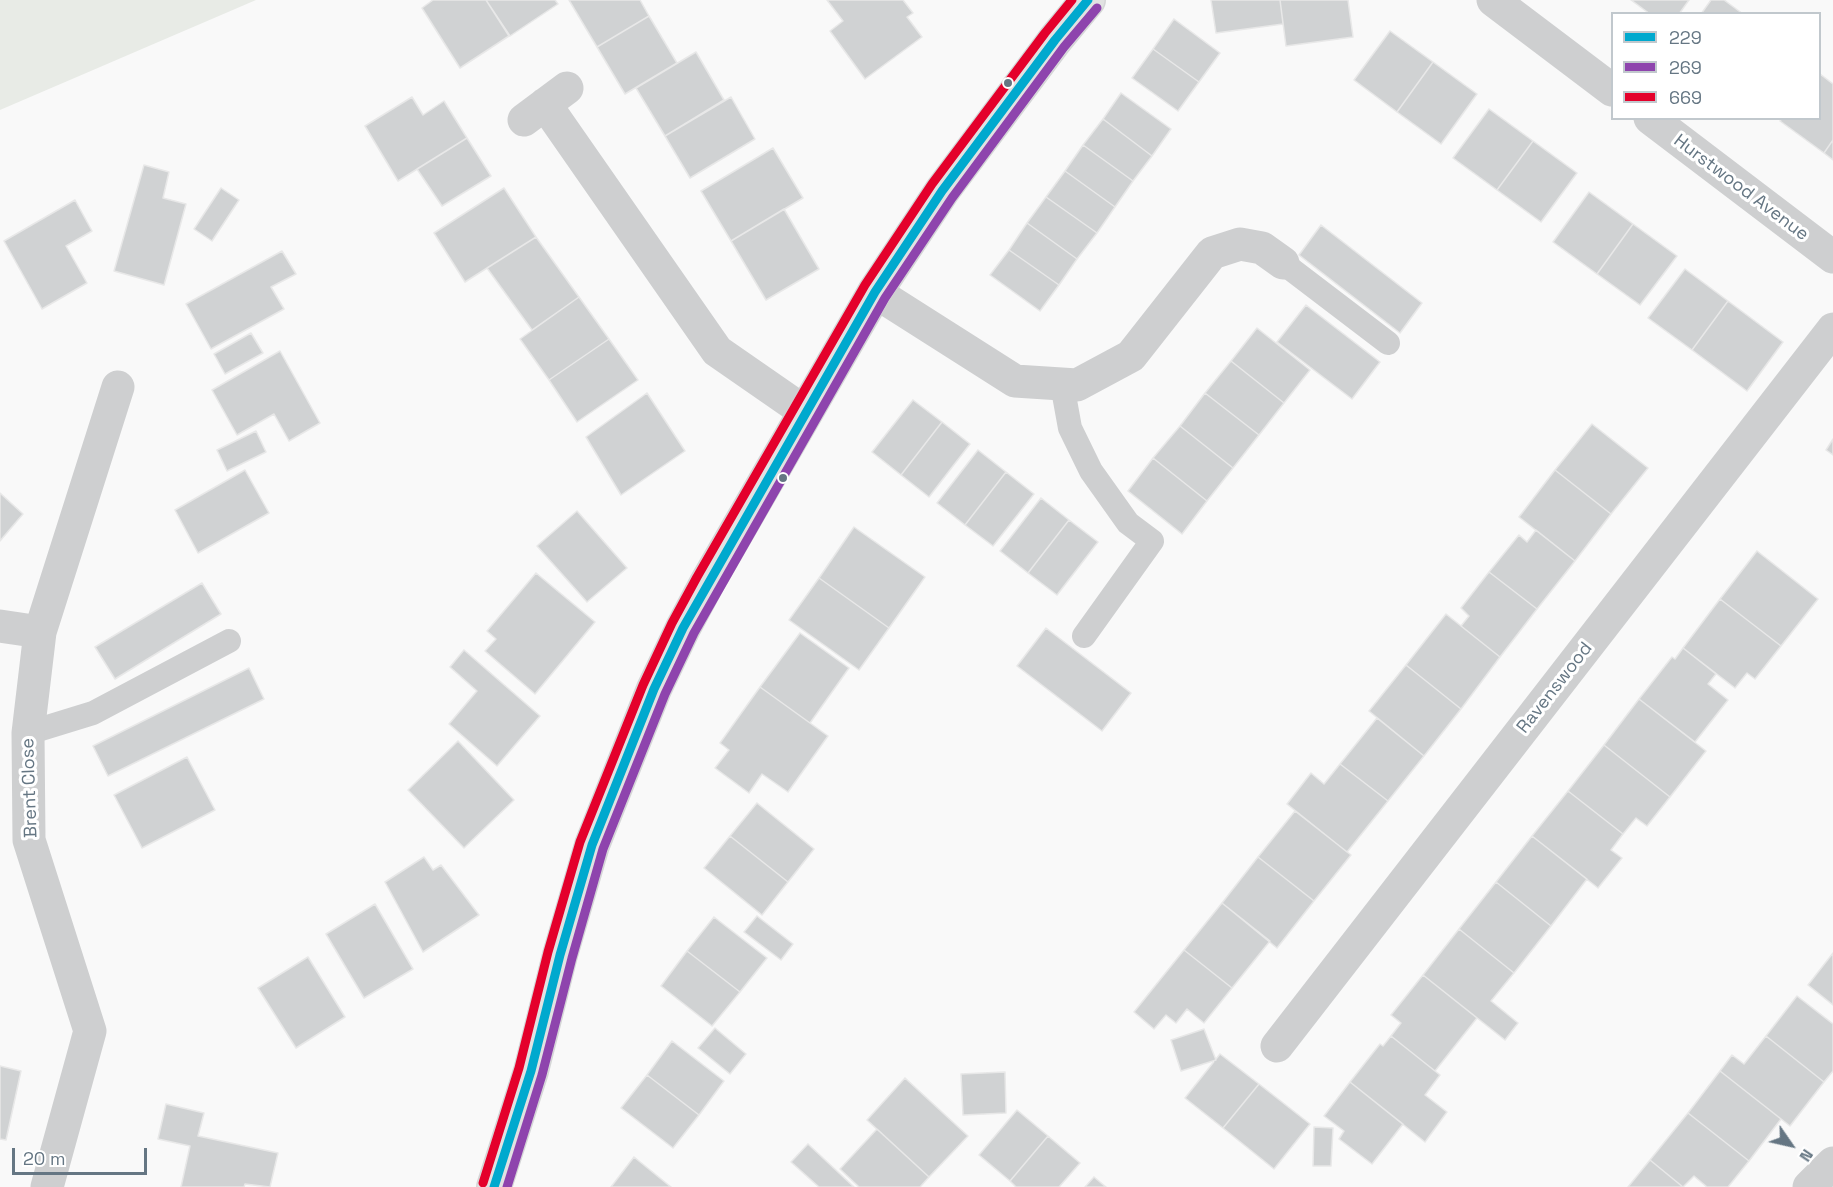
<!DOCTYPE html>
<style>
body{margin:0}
#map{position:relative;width:1833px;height:1187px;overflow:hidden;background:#f9f9f9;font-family:"Space Grotesk",sans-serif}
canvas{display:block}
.legend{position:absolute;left:1611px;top:12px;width:210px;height:108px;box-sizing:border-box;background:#fff;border:2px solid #c1c8cd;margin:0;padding:8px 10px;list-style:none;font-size:18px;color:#657683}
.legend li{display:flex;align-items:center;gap:12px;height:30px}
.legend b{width:30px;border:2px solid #c1c8cd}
.north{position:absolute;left:1761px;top:1115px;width:60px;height:60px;-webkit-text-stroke:4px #fff;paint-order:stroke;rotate:124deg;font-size:16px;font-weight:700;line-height:24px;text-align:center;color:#657683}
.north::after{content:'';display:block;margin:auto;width:21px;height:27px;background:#657683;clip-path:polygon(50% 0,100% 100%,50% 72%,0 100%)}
.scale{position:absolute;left:12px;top:1148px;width:135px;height:27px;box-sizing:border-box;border:3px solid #657683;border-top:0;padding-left:8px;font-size:18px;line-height:21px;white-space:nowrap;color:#657683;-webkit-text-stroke:4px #fff;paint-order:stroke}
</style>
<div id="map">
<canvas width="1833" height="1187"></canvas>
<ul class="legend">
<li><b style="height:8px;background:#00a9ce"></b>229</li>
<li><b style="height:8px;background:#8e44ad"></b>269</li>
<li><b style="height:8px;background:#e4002b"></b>669</li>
</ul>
<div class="north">N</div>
<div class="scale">20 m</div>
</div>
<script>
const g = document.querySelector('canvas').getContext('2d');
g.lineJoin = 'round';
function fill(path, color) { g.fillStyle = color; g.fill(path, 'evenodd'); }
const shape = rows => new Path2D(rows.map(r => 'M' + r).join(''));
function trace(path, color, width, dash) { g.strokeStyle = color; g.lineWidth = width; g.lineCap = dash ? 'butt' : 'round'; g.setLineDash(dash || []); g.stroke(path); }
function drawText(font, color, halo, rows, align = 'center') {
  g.font = font + ' "Space Grotesk",sans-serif'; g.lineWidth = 6; g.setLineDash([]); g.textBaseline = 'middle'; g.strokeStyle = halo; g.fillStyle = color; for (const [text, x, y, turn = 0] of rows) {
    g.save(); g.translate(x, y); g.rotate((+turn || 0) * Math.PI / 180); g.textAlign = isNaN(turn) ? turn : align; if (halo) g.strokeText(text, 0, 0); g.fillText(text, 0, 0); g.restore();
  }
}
fill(shape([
 [0,0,256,0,0,110]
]), '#e8ebe6');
const building = shape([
 [433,0,486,0,509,36,460,68,422,8,433,0],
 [486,0,555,0,558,4,510,36,486,0],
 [569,0,640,0,649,16,597,47,569,0],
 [827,0,903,0,913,13,907,17,922,37,865,79,830,31,843,21,827,0],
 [1211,0,1280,0,1283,24,1216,33,1211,0],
 [1280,0,1348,0,1353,37,1286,46,1280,0],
 [1631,0,1689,0,1679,14,1650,14,1631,0],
 [1711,0,1724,0,1743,14,1701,14,1711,0],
 [649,16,677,63,625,94,597,47,649,16],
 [1174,19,1220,53,1199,82,1153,49,1174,19],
 [1390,31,1433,62,1397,112,1354,80,1390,31],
 [1153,49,1199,82,1178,111,1132,78,1153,49],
 [696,52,724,100,665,136,636,88,696,52],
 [1433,62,1477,94,1441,144,1397,112,1433,62],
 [1820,74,1833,84,1833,140,1824,153,1780,121,1782,118,1820,118,1820,74],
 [1121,93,1171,129,1152,156,1103,119,1121,93],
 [412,97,423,115,444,101,467,138,398,181,365,126,412,97],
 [731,97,755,139,690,178,665,136,731,97],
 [1489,109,1533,141,1497,190,1453,158,1489,109],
 [1103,119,1152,156,1133,181,1083,145,1103,119],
 [467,138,491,176,442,206,417,169,467,138],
 [1833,140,1833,160,1824,153,1833,140],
 [1533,141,1577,173,1541,222,1497,190,1533,141],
 [1083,145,1133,181,1115,207,1065,171,1083,145],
 [773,148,803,198,731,241,701,191,773,148],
 [144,165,169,172,163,198,186,204,164,285,114,271,144,165],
 [1065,171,1115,207,1097,233,1046,197,1065,171],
 [221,188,239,200,212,241,194,229,221,188],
 [504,188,536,237,465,282,434,233,504,188],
 [1589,192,1633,224,1597,274,1553,242,1589,192],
 [1046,197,1097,233,1077,259,1027,223,1046,197],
 [75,200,92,231,66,246,87,283,42,309,4,241,75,200],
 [784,209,819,269,766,300,731,241,784,209],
 [1027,223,1077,259,1059,285,1009,250,1027,223],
 [1633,224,1677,256,1640,305,1597,274,1633,224],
 [1321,225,1422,303,1400,333,1299,255,1321,225],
 [536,237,579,297,532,330,487,268,536,237],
 [1009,250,1059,285,1040,311,990,275,1009,250],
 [282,251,296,274,271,287,284,309,211,349,186,304,282,251],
 [1685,269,1728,301,1692,350,1648,318,1685,269],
 [579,297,609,339,549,380,520,339,579,297],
 [1728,301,1783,342,1747,391,1692,350,1728,301],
 [1306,305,1380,362,1352,399,1277,342,1306,305],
 [1257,328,1310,370,1284,403,1231,361,1257,328],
 [251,333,263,353,225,374,214,354,251,333],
 [609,339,638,380,577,422,549,380,609,339],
 [280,351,320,423,289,441,274,414,237,435,212,390,280,351],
 [1231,361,1284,403,1259,435,1205,393,1231,361],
 [647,393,685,451,621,495,586,437,647,393],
 [1205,393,1259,435,1233,468,1180,426,1205,393],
 [913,400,942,422,901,475,872,452,913,400],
 [942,422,970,444,929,497,901,475,942,422],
 [1592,424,1648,468,1611,514,1555,470,1592,424],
 [1180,426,1233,468,1207,501,1153,458,1180,426],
 [256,431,266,452,227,471,217,450,256,431],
 [1833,439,1833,455,1826,450,1833,439],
 [978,450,1006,472,965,525,937,503,978,450],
 [1153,458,1207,501,1182,534,1128,491,1153,458],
 [245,470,269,513,198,553,175,510,245,470],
 [1555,470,1611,514,1575,561,1519,517,1555,470],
 [1006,472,1034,494,993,546,965,525,1006,472],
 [0,493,23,514,0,541,0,493],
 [1041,498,1069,520,1028,573,1000,551,1041,498],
 [577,511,627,568,587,602,537,546,577,511],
 [1069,520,1098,542,1057,595,1028,573,1069,520],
 [854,527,925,577,889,628,819,578,854,527],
 [1536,530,1575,561,1537,609,1489,572,1519,535,1527,542,1536,530],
 [1757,551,1818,599,1781,646,1720,599,1757,551],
 [1489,572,1537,609,1500,657,1461,626,1469,616,1461,608,1489,572],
 [536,573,595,622,535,694,485,651,496,639,487,631,536,573],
 [819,578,889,628,859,670,789,620,819,578],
 [202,583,221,614,115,679,95,647,202,583],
 [1720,599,1781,646,1755,679,1747,673,1735,688,1683,648,1720,599],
 [1446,614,1500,657,1461,709,1406,665,1446,614],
 [1046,628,1131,693,1102,731,1017,666,1046,628],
 [800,633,849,668,810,723,760,687,800,633],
 [1683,648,1716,674,1708,684,1728,700,1695,742,1639,699,1672,657,1675,659,1683,648],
 [464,650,540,716,497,766,449,724,477,691,450,667,464,650],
 [1406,665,1461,709,1424,756,1369,711,1406,665],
 [249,668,264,699,108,776,93,746,249,668],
 [760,687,828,736,788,792,762,774,749,793,715,768,729,750,720,743,760,687],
 [1639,699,1706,751,1670,797,1604,745,1639,699],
 [1377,718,1424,756,1388,801,1340,764,1377,718],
 [458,741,514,800,464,848,408,790,458,741],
 [1604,745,1670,797,1647,826,1636,818,1623,834,1568,791,1604,745],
 [187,757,215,810,142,848,114,795,187,757],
 [1340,764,1388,801,1347,852,1287,804,1311,773,1324,784,1340,764],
 [1568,791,1623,834,1611,850,1622,858,1598,888,1532,836,1568,791],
 [757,803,814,849,788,882,730,836,757,803],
 [1295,811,1351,855,1314,901,1258,857,1295,811],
 [730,836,788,882,762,915,704,868,730,836],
 [1532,836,1587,879,1551,926,1496,882,1532,836],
 [424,857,433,870,441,865,479,915,423,952,385,882,424,857],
 [1258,857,1314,901,1277,948,1222,903,1258,857],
 [1496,882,1551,926,1514,973,1459,929,1496,882],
 [1222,903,1270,941,1232,988,1184,950,1222,903],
 [375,904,413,969,364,998,326,934,375,904],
 [757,916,793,944,781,960,744,932,757,916],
 [714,917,767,958,740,992,687,951,714,917],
 [1459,929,1514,973,1491,1001,1518,1023,1505,1040,1423,975,1459,929],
 [1184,950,1232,988,1204,1023,1187,1009,1176,1023,1166,1015,1154,1029,1134,1012,1184,950],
 [687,951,740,992,712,1026,661,986,687,951],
 [1833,953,1833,1005,1808,985,1833,953],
 [308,957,345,1017,296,1048,258,988,308,957],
 [1423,975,1477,1018,1435,1071,1391,1036,1401,1023,1391,1015,1423,975],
 [1797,996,1833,1024,1833,1071,1824,1082,1766,1036,1797,996],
 [715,1028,746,1054,730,1074,698,1048,715,1028],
 [1204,1029,1216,1060,1181,1071,1171,1040,1204,1029],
 [1391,1036,1440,1075,1425,1095,1447,1112,1425,1142,1350,1082,1380,1044,1383,1046,1391,1036],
 [1766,1036,1824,1082,1790,1126,1720,1071,1732,1055,1744,1064,1766,1036],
 [672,1041,724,1081,699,1115,647,1075,672,1041],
 [1220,1054,1259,1084,1223,1128,1185,1098,1220,1054],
 [0,1066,21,1071,6,1140,0,1139,0,1066],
 [1720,1071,1781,1119,1749,1161,1688,1113,1720,1071],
 [1005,1072,1006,1113,963,1115,961,1074,1005,1072],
 [647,1075,699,1115,673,1148,621,1108,647,1075],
 [905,1078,968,1136,929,1177,867,1120,905,1078],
 [1350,1082,1403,1124,1372,1164,1339,1139,1344,1131,1324,1116,1350,1082],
 [1259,1084,1310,1124,1274,1169,1223,1128,1259,1084],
 [166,1104,204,1113,198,1136,278,1153,270,1187,245,1184,244,1187,181,1187,190,1146,158,1139,166,1104],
 [1017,1110,1048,1136,1010,1181,979,1155,1017,1110],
 [1688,1113,1749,1161,1728,1187,1707,1187,1694,1176,1683,1187,1650,1160,1688,1113],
 [1314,1127,1333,1128,1331,1166,1313,1166,1314,1127],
 [877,1129,929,1177,920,1187,859,1187,840,1169,877,1129],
 [1048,1136,1080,1163,1059,1187,1016,1187,1010,1181,1048,1136],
 [808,1144,854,1187,819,1187,791,1162,808,1144],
 [634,1157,671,1187,611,1187,634,1157],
 [1650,1160,1683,1187,1628,1187,1650,1160],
 [1094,1177,1106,1187,1085,1187,1094,1177]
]);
fill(building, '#d0d2d3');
trace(building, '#e8e8e8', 1.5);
const primary = shape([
 [494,1187,531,1071,560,955,592,845,654,689,683,628,707,583,875,292,942,191,1055,40,1088,0]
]);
trace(primary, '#d5d6d7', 36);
trace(shape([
 [1283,263,1388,343],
 [1062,384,1070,428,1091,471,1128,523,1152,541,1084,636],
 [28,733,93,713,229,641]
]), '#cecfd0', 24);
trace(shape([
 [1493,0,1612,90],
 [545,104,717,351,805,412],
 [1650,118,1833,257],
 [524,120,567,88],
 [875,292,1015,381,1077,385,1131,356,1212,253,1240,244,1262,248,1283,263],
 [0,626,40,632],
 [1277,1046,1833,329],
 [47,1187,90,1031,29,840,28,733,40,632,118,387],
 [1809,1187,1833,1163]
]), '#cecfd0', 33);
trace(primary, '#e1e2e2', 33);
trace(shape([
 [494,1187,531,1071,560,955,592,845,654,689,683,628,875,292,942,191,1055,40,1088,0]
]), '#00a9ce', 9);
trace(shape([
 [507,1187,542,1075,572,958,603,849,665,694,694,633,885,298,952,198,1064,47,1097,8]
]), '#8e44ad', 9);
trace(shape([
 [483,1183,519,1068,548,952,580,842,643,685,672,623,697,577,865,285,932,184,1045,33,1072,0]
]), '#e4002b', 9);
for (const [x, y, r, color] of [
 [1008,83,5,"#657683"],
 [783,478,5,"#657683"]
]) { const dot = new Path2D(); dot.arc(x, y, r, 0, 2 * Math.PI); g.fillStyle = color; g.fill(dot); trace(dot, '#fff', 2); }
drawText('18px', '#657683', '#fff', [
 ["Hurstwood Avenue",1741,188,37],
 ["Ravenswood",1555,688,-52],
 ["Brent Close",30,788,-92]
]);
</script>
